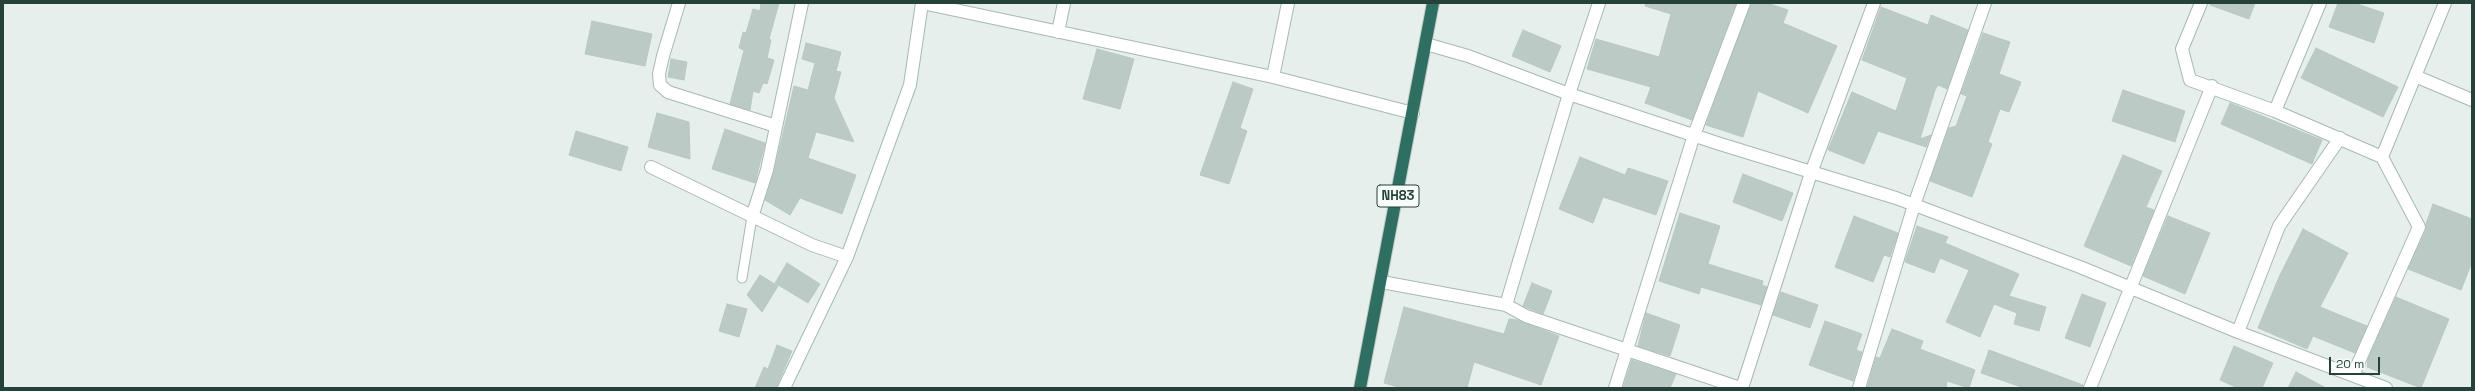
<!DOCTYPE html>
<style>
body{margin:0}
#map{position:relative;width:2475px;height:391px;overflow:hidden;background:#e6efeb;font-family:"Space Grotesk",sans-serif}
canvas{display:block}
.frame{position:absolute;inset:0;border:4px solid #24423a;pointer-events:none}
.scale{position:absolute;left:2329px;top:357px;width:51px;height:18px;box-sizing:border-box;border:2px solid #24423a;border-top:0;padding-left:5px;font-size:12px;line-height:14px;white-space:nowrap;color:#24423a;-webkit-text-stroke:3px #f7fbf9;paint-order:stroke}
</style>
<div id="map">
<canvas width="2475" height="391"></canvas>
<div class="frame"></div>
<div class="scale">20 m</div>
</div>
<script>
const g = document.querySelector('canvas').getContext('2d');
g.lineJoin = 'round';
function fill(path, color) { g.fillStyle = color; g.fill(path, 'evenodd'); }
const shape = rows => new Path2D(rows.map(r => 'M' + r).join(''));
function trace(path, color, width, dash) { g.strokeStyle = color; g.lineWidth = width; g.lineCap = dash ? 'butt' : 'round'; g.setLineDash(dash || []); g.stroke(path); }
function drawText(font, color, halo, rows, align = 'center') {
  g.font = font + ' "Space Grotesk",sans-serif'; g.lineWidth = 3.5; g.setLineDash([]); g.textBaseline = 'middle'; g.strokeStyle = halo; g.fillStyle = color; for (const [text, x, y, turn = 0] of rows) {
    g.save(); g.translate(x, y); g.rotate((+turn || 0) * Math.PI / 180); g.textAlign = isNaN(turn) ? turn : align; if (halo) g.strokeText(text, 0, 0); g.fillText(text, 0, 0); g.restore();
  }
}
const building = shape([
 [761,3,779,3,769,39,771,40,767,58,774,60,767,84,763,83,759,93,753,91,750,110,730,104,744,50,739,48,743,32,746,33,753,9,760,11,761,3],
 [1646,3,1736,3,1692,120,1645,103,1651,87,1587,69,1596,39,1659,57,1671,14,1645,6,1646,3],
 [1751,3,1767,3,1788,10,1783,23,1837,46,1808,113,1758,91,1743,137,1706,125,1751,3],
 [2211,3,2255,3,2249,19,2210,5,2211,3],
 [2338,3,2354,3,2384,13,2374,43,2329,27,2338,3],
 [1881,7,1928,25,1931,15,1968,30,1947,89,1938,85,1935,90,1920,139,1931,135,1926,147,1878,131,1864,164,1828,150,1852,92,1896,111,1907,78,1862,60,1881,7],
 [592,21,652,34,645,66,585,54,592,21],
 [1523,30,1561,46,1550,72,1512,56,1523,30],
 [1983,33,2010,42,1999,74,2021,82,2009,112,2000,109,1988,142,1992,144,1972,197,1930,181,1949,128,1956,126,1967,96,1961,94,1983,33],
 [806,43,841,52,836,71,841,72,834,98,854,142,816,132,808,158,856,175,842,214,800,198,790,215,765,200,774,172,794,86,808,90,815,63,802,59,806,43],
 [2316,48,2398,87,2383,117,2301,78,2316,48],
 [1097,49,1134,59,1120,109,1083,99,1097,49],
 [671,59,687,62,684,80,668,77,671,59],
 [1233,82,1253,89,1240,128,1247,131,1229,184,1200,175,1233,82],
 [2123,90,2185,111,2175,142,2112,121,2123,90],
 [2230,103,2322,140,2312,164,2221,124,2230,103],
 [657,113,689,122,690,159,648,147,657,113],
 [725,129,765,143,755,183,712,169,725,129],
 [576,131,628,147,621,171,569,155,576,131],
 [2123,155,2162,171,2146,207,2154,210,2131,266,2084,246,2123,155],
 [1580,157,1625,175,1628,168,1668,181,1656,215,1603,197,1593,223,1559,209,1580,157],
 [1743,174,1793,193,1782,221,1733,202,1743,174],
 [2433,204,2472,219,2472,262,2461,290,2408,269,2426,230,2426,224,2433,204],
 [1680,213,1720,226,1708,264,1763,281,1762,285,1767,287,1761,305,1701,287,1699,294,1659,281,1680,213],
 [1854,216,1898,233,1890,257,1884,255,1873,282,1835,267,1854,216],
 [2168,216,2210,233,2185,294,2143,276,2168,216],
 [1917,226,1948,237,1945,243,2019,274,2009,296,2046,307,2039,331,2014,324,2017,313,1994,304,1980,337,1946,322,1969,270,1940,258,1934,273,1905,262,1917,226],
 [2303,229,2348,253,2320,307,2367,326,2355,353,2313,336,2307,349,2258,328,2279,277,2303,229],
 [787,263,820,284,808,303,775,283,787,263],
 [760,275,778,286,762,312,747,295,760,275],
 [1532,283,1552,291,1543,314,1523,306,1532,283],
 [1781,292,1818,305,1810,328,1773,315,1781,292],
 [2082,294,2106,303,2090,347,2065,338,2082,294],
 [2396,297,2449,319,2421,388,2367,367,2368,359,2396,297],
 [727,304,747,309,739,337,719,331,727,304],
 [1404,307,1504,334,1509,319,1517,320,1559,336,1541,385,1474,362,1467,388,1402,388,1384,383,1404,307],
 [1646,313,1680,325,1670,356,1638,346,1646,313],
 [1825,321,1862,334,1856,350,1862,352,1853,381,1809,365,1825,321],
 [1892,329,1923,341,1920,349,1975,370,1969,388,1947,381,1946,388,1867,388,1876,357,1880,358,1892,329],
 [777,345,792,351,776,388,755,388,764,367,768,369,777,345],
 [2234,346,2273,363,2262,388,2238,388,2220,380,2234,346],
 [1989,350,2083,385,2083,388,2024,388,1981,373,1989,350],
 [1632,360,1676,374,1670,388,1623,388,1632,360],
 [2296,372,2326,388,2288,388,2296,372]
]);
fill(building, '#bbcac4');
trace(building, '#b8c9c2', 1);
const lane = shape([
 [742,278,752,217]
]);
const street = shape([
 [679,3,663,56,659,74,660,85,668,92,776,126],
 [922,3,1273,77,1413,113],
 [2201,3,2182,49,2190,80,2275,111,2382,157,2419,227,2353,375],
 [1058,32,1064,3],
 [1426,44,1468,56,1569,94,1720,144,1896,198,2080,267,2238,332,2386,388],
 [2415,76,2472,100],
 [1273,77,1288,3],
 [2275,111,2320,3],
 [2382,157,2445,3],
 [651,167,812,245,847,257],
 [752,217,767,170,802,3],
 [1382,282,1506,305,1526,316,1740,388],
 [1506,305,1569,94,1599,3],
 [2238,332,2279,226,2340,138],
 [1615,388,1694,135,1744,3],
 [1742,388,1811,173,1874,3],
 [1859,388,1914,205,1985,3],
 [2090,388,2212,86]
]);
const secondary = shape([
 [784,388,847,257,910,85,922,3]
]);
const highway = shape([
 [1360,388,1433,3]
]);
trace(lane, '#a8b8b2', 11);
trace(street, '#a8b8b2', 14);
trace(secondary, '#a4bbb3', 14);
trace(highway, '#c2cac8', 14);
trace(lane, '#fff', 9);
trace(street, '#fff', 12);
trace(secondary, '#fff', 12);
trace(highway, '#2f6f62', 12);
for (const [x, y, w] of [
 [1398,196,42]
]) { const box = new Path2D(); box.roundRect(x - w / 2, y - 11, w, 22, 3); g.fillStyle = '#f7fbf9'; g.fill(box); trace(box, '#24423a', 1); }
drawText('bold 13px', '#24423a', null, [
 ["NH83",1398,196]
]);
</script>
